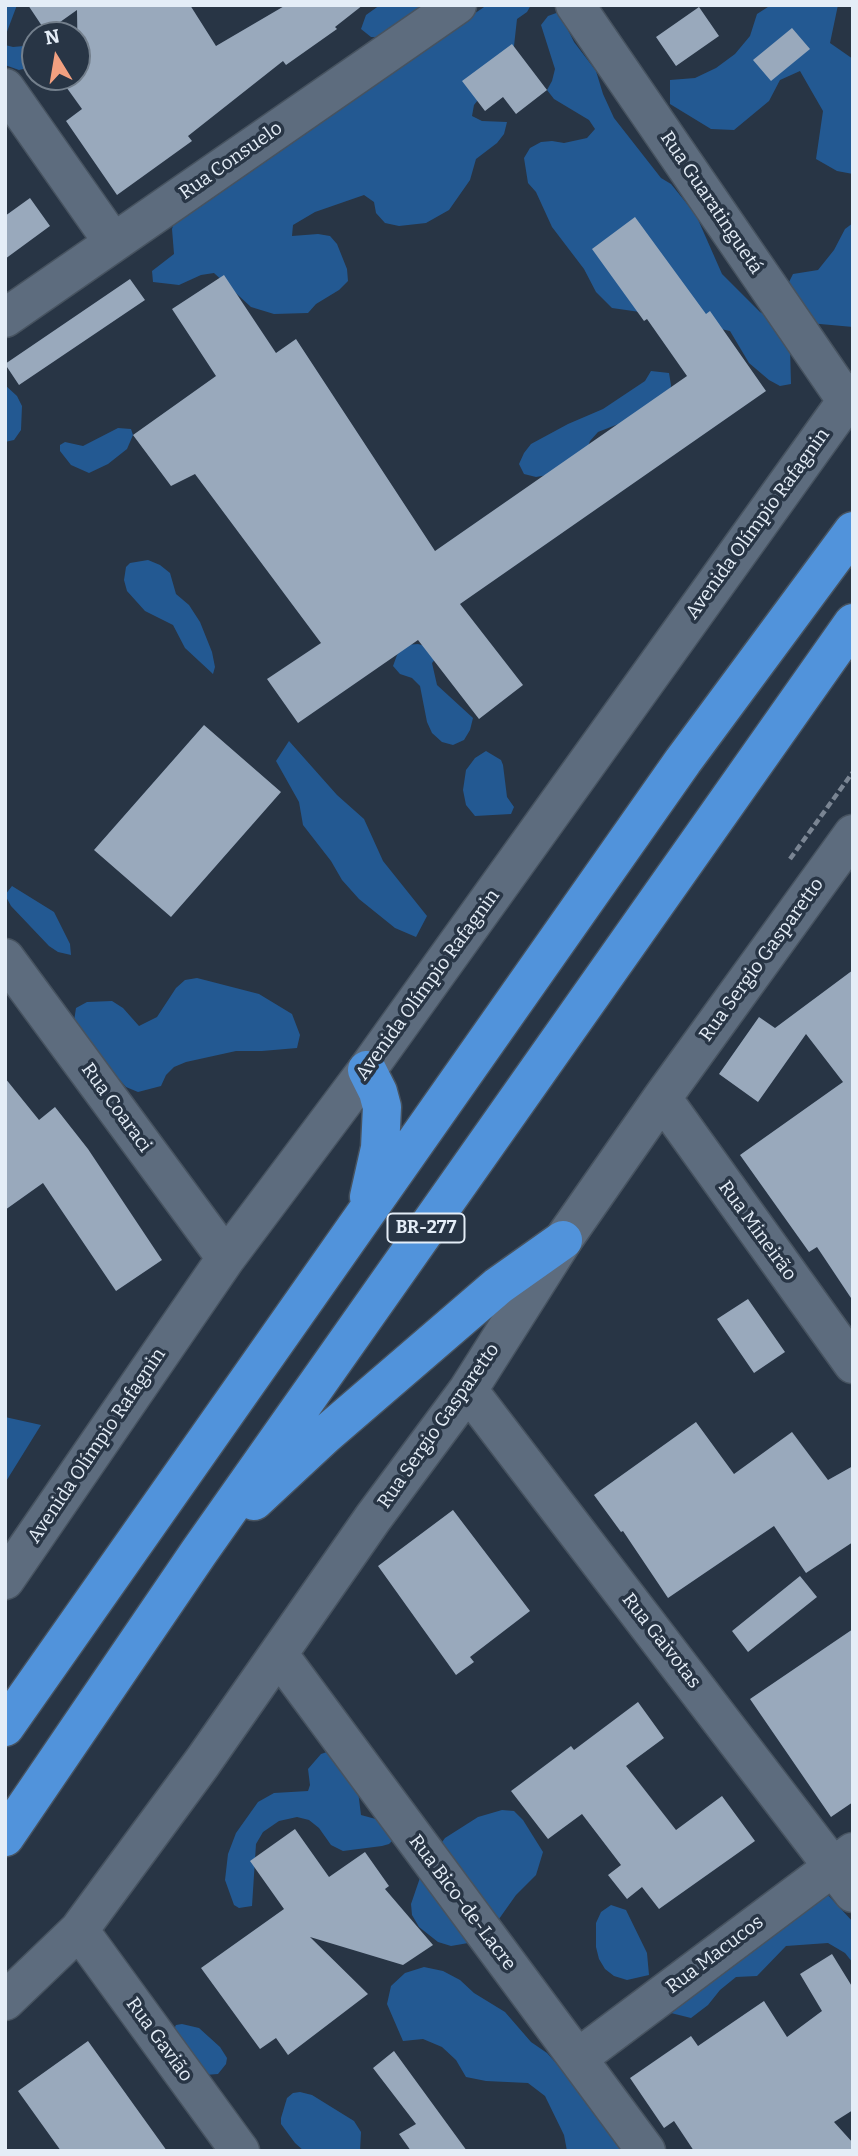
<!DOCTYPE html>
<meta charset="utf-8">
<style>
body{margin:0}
#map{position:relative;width:858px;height:2156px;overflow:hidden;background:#283545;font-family:Bitter,serif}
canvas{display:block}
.frame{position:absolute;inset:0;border:7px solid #e4edf7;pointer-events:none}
.north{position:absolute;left:21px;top:21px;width:70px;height:70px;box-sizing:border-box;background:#283545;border:2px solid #737f8c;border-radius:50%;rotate:349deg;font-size:19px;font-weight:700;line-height:28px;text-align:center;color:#e4edf7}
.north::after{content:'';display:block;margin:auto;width:24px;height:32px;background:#f2a080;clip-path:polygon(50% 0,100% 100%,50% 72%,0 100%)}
</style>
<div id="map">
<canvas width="858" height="2156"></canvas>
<div class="frame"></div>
<div class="north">N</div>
</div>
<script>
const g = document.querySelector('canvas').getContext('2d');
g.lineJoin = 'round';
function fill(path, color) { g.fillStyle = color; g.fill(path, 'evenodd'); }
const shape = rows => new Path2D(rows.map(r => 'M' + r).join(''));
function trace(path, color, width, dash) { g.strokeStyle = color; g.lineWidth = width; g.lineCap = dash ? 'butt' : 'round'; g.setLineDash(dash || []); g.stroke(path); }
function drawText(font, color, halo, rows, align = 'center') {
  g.font = font + ' Bitter,serif'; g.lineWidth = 7; g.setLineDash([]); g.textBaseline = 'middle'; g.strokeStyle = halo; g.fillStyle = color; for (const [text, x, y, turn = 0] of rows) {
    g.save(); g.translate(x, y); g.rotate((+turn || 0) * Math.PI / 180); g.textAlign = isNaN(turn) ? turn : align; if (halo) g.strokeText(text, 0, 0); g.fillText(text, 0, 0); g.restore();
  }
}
fill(shape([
 [5,5,17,5,5,37],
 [380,5,452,5,393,38,371,37,361,29,366,15],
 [487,5,531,5,527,12,517,19,513,55,474,105,472,116,482,121,507,122,504,134,497,143,476,159,470,180,449,210,426,223,399,226,385,223,376,213,374,202,364,195,315,212,293,225,292,236,318,234,330,236,337,244,347,269,348,281,339,290,316,304,308,313,274,314,251,307,214,273,201,275,179,285,153,282,152,271,174,254,172,229,176,217],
 [771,5,838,5,830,43,853,59,853,174,837,171,816,159,823,111,800,71,780,80,769,101,734,130,711,129,670,104,670,80,695,78,716,68,735,54,750,36,757,14],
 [559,12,574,42,596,71,603,94,614,118,661,178,671,184,696,215,722,274,760,312,771,319,790,348,791,384,780,386,769,380,749,363,730,331,647,313,612,308,596,292,584,269,552,227,536,192,528,183,524,158,530,148,541,142,552,141,564,143,587,138,595,129,589,120,554,99,547,90,552,81,555,69,541,25,548,16],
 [5,45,13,47,35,45,35,66,19,70,5,65],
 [853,223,853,327,809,323,786,288,793,274,818,270,834,250,845,229],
 [651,371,669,373,671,385,670,396,621,423,598,432,590,441,586,452,559,473,536,477,524,474,519,464,524,453,531,444,568,424,603,409,645,381],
 [5,385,17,396,22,406,21,430,14,440,5,442],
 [118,428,131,429,133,435,127,449,108,464,89,473,71,465,60,451,60,445,65,442,83,446],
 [148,560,160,565,170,573,176,594,189,605,200,622,212,652,215,667,213,674,185,648,173,625,145,611,127,591,124,580,126,567,130,563],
 [418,644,442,651,432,663,437,685,473,718,470,730,464,740,453,745,442,742,432,733,427,722,420,686,412,678,400,674,393,666,397,655,405,645],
 [289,741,337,795,364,819,383,861,427,916,416,937,395,928,359,899,342,880,331,861,303,825,299,802,276,761],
 [486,751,501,760,503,765,507,797,514,807,511,814,475,816,466,805,463,790,466,770,475,758],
 [12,886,54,912,70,944,71,955,58,952,49,946,11,906,5,895],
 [197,978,259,994,292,1014,300,1035,297,1048,262,1051,236,1051,186,1062,174,1067,166,1075,161,1086,138,1092,126,1087,111,1070,74,1021,76,1008,87,1002,112,1001,123,1008,139,1026,157,1017,176,988,185,980],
 [5,1417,41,1425,5,1483],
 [327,1752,358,1791,361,1815,383,1821,393,1840,389,1844,382,1846,343,1851,331,1845,319,1828,309,1820,297,1817,279,1821,263,1832,256,1844,252,1906,239,1908,234,1905,225,1880,228,1854,236,1833,258,1802,274,1793,308,1791,310,1785,308,1769,321,1754],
 [502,1810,514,1811,523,1820,543,1852,536,1875,516,1895,494,1926,474,1942,451,1946,438,1942,419,1927,412,1915,411,1904,423,1869,445,1838,478,1817],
 [827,1894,853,1922,853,1963,845,1953,828,1943,786,1946,757,1976,736,1977,720,1990,708,2005,691,2018,671,2013,679,1995],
 [611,1905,626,1910,647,1953,649,1975,627,1980,614,1976,605,1969,599,1959,596,1947,596,1923,601,1912],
 [424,1967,443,1971,460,1980,474,1993,505,2012,531,2042,547,2053,572,2081,622,2151,567,2151,564,2135,545,2096,528,2083,486,2081,466,2077,456,2060,442,2047,423,2039,403,2041,387,2004,391,1986,405,1973],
 [182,2024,199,2028,220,2047,227,2058,226,2064,218,2074,205,2075,173,2031,176,2025],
 [300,2092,312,2095,354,2121,361,2132,360,2151,304,2151,295,2143,281,2124,281,2118,287,2098,293,2093]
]), '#235992');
fill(shape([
 [28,5,190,5,216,46,286,5,363,5,335,27,337,29,286,65,283,61,188,136,192,141,117,195,66,121,82,109,59,77,78,77,77,10,46,32],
 [699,7,719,36,676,66,656,37],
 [792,28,810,49,771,81,753,60],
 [512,44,547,90,516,114,503,97,485,111,462,81],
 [30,198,50,226,5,259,5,216],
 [635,217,706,314,710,311,766,391,460,604,523,685,479,719,418,640,298,723,267,679,321,643,195,474,171,486,133,435,216,376,172,309,224,275,276,353,296,339,435,551,687,376,647,319,644,321,592,249],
 [130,279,145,300,19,385,5,364],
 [204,725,281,792,171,917,94,850],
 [853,970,853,1301,817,1247,809,1252,740,1155,843,1082,806,1034,758,1102,719,1074,759,1017,775,1028],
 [5,1078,39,1120,55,1107,88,1149,162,1260,116,1291,43,1183,5,1210],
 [748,1299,785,1352,754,1373,717,1319],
 [696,1422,734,1474,792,1432,828,1480,853,1466,853,1542,806,1573,774,1526,668,1598,623,1531,621,1532,594,1495],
 [453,1510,530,1611,470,1657,474,1662,456,1675,378,1566],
 [800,1576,817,1597,748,1652,732,1631],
 [853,1629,853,1802,831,1817,750,1699],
 [638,1702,664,1738,626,1766,676,1830,722,1796,755,1841,659,1909,642,1887,627,1899,608,1875,621,1865,582,1814,548,1839,511,1791,571,1746,574,1750],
 [295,1829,329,1877,365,1852,389,1886,385,1889,433,1945,403,1965,310,1937,368,1994,288,2055,276,2038,260,2049,201,1968,284,1909,250,1861],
 [832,1954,853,1988,853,2110,834,2122,853,2143,853,2151,694,2151,674,2121,664,2128,630,2078,691,2036,698,2046,764,2001,787,2037,822,2011,800,1974],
 [88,2041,167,2151,61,2151,18,2091],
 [394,2051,467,2151,411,2151,399,2134,416,2124,373,2068]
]), '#99a9bc');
const minor = shape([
 [575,5,846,400],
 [5,88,113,242],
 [5,318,457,5],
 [5,958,226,1258],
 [662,1098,853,1364],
 [468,1390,853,1893],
 [5,1580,226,1258,367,1070,853,392],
 [279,1655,646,2151],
 [79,1930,240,2151],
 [5,2001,79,1930,202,1763,373,1518,468,1390,563,1240,662,1098,853,834],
 [578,2058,853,1852]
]);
const highway = shape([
 [367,1070,378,1092,382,1107,380,1148,369,1197],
 [254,1501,325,1435,498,1286,563,1240],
 [5,1727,683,761,853,531],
 [5,1837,199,1552,853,623]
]);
trace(minor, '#475360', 41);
trace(highway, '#475360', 41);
trace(shape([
 [790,859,853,772]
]), '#7a8593', 4.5, [7, 3.5]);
trace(minor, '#5d6c7e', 38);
trace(highway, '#5193db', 38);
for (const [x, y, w] of [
 [426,1228,77]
]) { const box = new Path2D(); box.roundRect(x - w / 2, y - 14.5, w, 29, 5); g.fillStyle = '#283545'; g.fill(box); trace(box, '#e4edf7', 2); }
drawText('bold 18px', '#e4edf7', null, [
 ["BR-277",426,1228]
]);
drawText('19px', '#e4edf7', '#283545', [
 ["Rua Consuelo",231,161,-35],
 ["Rua Guaratinguetá",711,203,56],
 ["Avenida Olímpio Rafagnin",758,524,-54],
 ["Rua Sergio Gasparetto",762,960,-54],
 ["Avenida Olímpio Rafagnin",428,985,-54],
 ["Rua Coaraci",116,1108,54],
 ["Rua Mineirão",757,1231,54],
 ["Rua Sergio Gasparetto",439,1426,-55],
 ["Avenida Olímpio Rafagnin",97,1446,-56],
 ["Rua Gaivotas",661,1641,52],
 ["Rua Bico-de-Lacre",462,1903,53],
 ["Rua Macucos",715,1955,-37],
 ["Rua Gavião",159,2040,54]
]);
</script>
